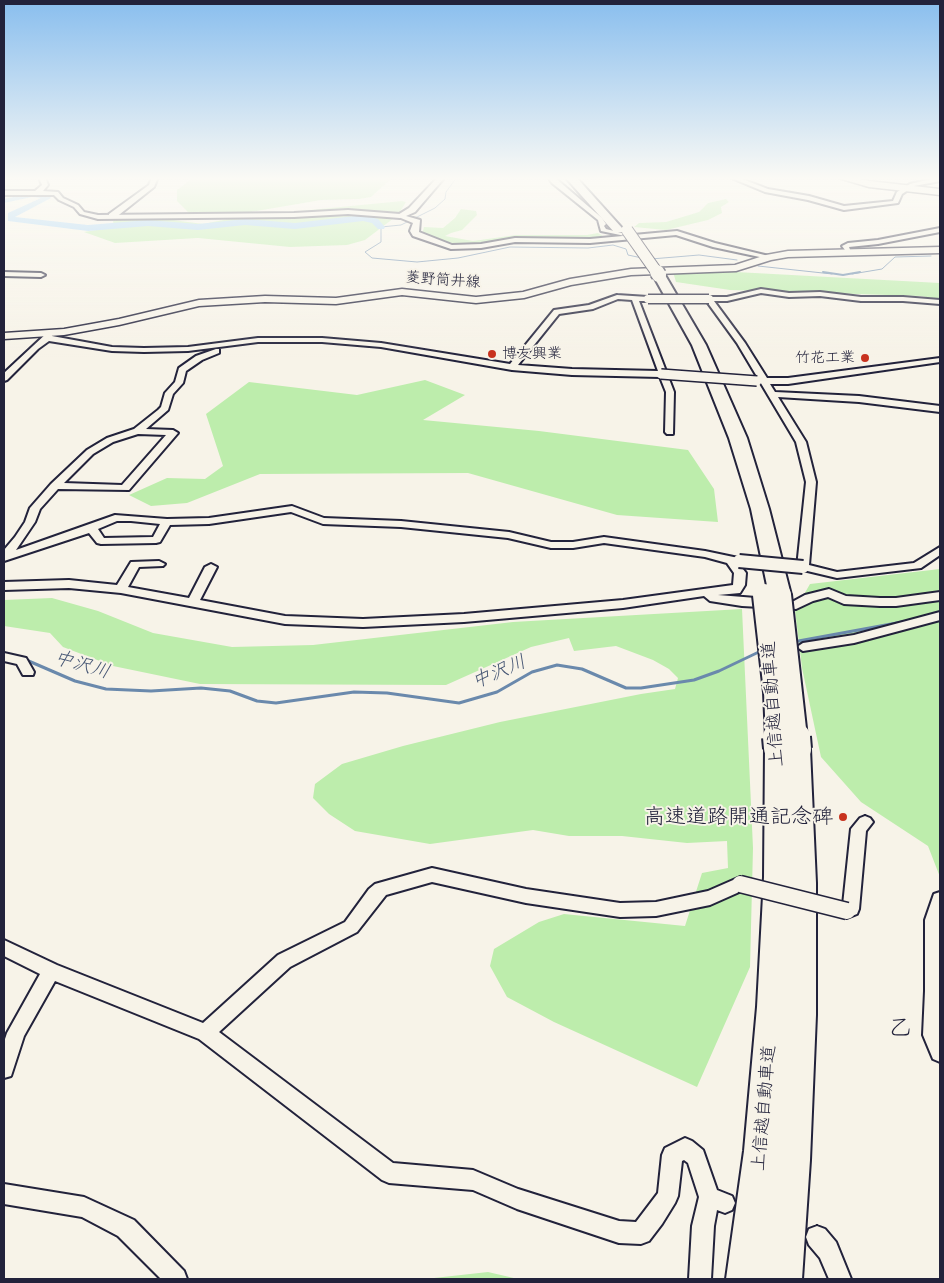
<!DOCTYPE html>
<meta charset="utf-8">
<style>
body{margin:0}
#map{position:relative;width:944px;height:1283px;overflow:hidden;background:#f7f3e8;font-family:"Comic Neue",sans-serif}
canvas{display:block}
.frame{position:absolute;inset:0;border:5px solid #22223b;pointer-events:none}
</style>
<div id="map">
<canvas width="944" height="1283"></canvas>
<div class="frame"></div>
</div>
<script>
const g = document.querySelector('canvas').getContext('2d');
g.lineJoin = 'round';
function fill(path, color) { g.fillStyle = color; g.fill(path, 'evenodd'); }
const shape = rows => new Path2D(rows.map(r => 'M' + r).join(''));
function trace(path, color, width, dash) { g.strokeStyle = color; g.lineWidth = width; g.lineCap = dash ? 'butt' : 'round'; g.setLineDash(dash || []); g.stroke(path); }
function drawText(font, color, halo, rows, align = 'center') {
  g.font = font + ' "Comic Neue","Klee One",sans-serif'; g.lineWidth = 4; g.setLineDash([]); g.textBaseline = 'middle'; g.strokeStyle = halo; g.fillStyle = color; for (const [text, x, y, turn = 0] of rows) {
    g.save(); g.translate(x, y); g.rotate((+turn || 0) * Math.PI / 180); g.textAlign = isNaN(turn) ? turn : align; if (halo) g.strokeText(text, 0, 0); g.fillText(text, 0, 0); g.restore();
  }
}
fill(shape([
 [194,177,393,177,371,197,359,199,321,200,245,213,189,213,177,201,177,190],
 [726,199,729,202,721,207,722,213,708,220,666,230,634,227,639,223,666,222,699,212,708,203],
 [402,201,406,202,398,215,365,240,347,245,290,247,198,238,115,243,84,232,114,227,113,221,123,218,166,219,203,224,238,217],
 [461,209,476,211,477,215,462,230,451,233,445,236,473,241,516,235,587,235,598,233,606,238,580,240,523,238,469,245,444,242,422,234,424,227,443,228,455,218],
 [699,270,940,283,940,299,920,296,730,290,676,282,673,272],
 [425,380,465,395,423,420,539,431,688,450,714,489,718,522,617,515,468,473,260,474,187,503,151,506,129,495,167,478,205,479,223,466,206,414,249,382,357,395],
 [940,569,940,877,928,846,861,802,821,757,802,668,795,610,810,584],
 [52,598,98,611,153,633,232,647,313,645,513,622,742,609,753,848,750,967,697,1087,554,1022,507,997,490,966,494,949,539,922,564,914,685,926,702,873,728,868,727,841,687,843,622,836,569,836,533,830,430,844,355,831,329,814,313,798,315,784,342,764,403,746,500,722,641,694,675,689,678,678,669,669,653,660,616,646,574,651,569,638,531,647,446,685,200,684,113,666,63,647,50,633,4,626,4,600],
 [488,1272,518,1279,425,1279]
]), '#bdedac');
trace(shape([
 [457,177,446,192,445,199,435,208,401,225,381,227,381,242,365,252,372,258,417,262,458,258,510,247,588,248,613,245,626,249,628,255,642,258],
 [651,259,699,255,737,260],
 [758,266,832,274],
 [852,274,882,269,895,257,931,256]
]), '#6a89ac', 1);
trace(shape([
 [823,272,843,275,860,272]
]), '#6a89ac', 2);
trace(shape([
 [793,642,913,620],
 [4,653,11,655],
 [24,659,75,681,106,689,151,691,201,688,230,691,257,701,276,703,354,692,387,693,459,703,497,692,532,672,557,665,582,669,626,688,641,688,694,680,719,671,763,650]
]), '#6a89ac', 3);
fill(shape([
 [32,193,49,194,51,198,15,217,88,225,148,220,198,224,245,219,295,223,363,215,378,219,385,227,384,229,378,229,372,223,363,221,295,229,245,225,198,230,148,226,88,231,8,221,8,213,41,198,32,197,4,203,4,199,32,193]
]), '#9acef8');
const minor = shape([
 [39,177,45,177,48,185,43,191,58,192,63,198,78,205,84,212,98,215,294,213,348,210,400,214,403,216,400,218,348,214,294,217,98,219,80,214,74,207,59,200,54,195,4,195,4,191,35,191,42,185,39,177],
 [548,177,554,177,602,218,606,224,604,226,606,229,630,235,630,237,601,231,598,220,552,183,548,177],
 [729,177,737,177,768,189,809,196,844,206,893,201,897,192,910,184,940,177,940,181,914,186,902,194,898,203,844,210,808,200,765,192,729,177],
 [940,228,940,232,878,244,849,247,851,252,848,254,842,246,848,243,878,240,940,228],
 [4,272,41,273,45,275,41,277,4,276,4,272],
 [761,289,789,293,820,292,861,297,903,297,940,300,940,304,903,301,861,301,820,296,789,297,761,293,727,301,714,301,745,343,767,378,788,378,940,358,940,362,788,384,770,384,775,392,859,396,940,406,940,412,859,402,778,397,806,442,816,482,809,565,837,572,914,563,940,547,940,555,921,568,837,578,799,569,797,567,806,482,796,442,737,343,705,299,709,297,727,297,761,289],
 [617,295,648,297,652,299,648,301,639,301,674,392,673,434,667,434,665,432,666,392,660,377,572,375,512,370,381,347,322,342,258,342,188,351,144,352,112,351,49,341,38,349,7,380,4,381,4,373,48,332,51,332,52,336,112,347,144,348,188,347,258,338,322,338,381,343,510,364,554,310,589,305,617,295],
 [618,299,632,300,658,371,572,369,518,365,559,314,593,309,618,299],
 [216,349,219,349,219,353,202,360,186,371,183,383,173,394,168,410,146,429,173,430,178,433,129,490,58,489,40,509,35,522,16,550,115,515,167,519,209,518,292,506,324,518,401,521,509,532,551,542,573,542,604,537,705,551,743,559,745,561,739,564,746,573,745,585,740,593,718,595,794,601,805,595,829,589,846,596,880,598,896,598,940,592,940,600,896,606,880,606,844,604,828,597,813,601,796,609,742,606,710,601,704,596,623,608,464,622,363,627,285,624,121,593,69,588,4,590,4,582,69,580,117,585,131,562,159,561,165,564,163,566,139,567,128,587,189,598,205,567,211,564,217,567,200,600,285,616,363,619,464,614,623,600,733,585,734,573,727,563,705,557,604,543,573,548,551,548,508,538,401,527,323,524,291,512,209,524,170,525,160,542,156,543,101,544,97,543,89,533,4,561,4,550,15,537,25,522,30,508,51,484,87,450,107,438,134,429,158,410,161,407,165,393,175,382,179,368,196,356,216,349],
 [138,434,166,435,122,485,64,483,93,454,113,442,138,434],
 [117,521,131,521,160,524,153,537,104,538,98,529,117,521],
 [940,612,940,620,854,643,803,651,797,647,803,643,854,635,940,612],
 [4,653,26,658,34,672,33,675,23,675,17,664,4,661,4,653],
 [865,816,870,818,873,822,866,831,859,909,857,914,847,918,841,916,839,911,843,905,851,829,860,818,865,816],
 [432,868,526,889,620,903,656,902,708,891,740,877,746,879,748,884,746,889,710,905,656,916,620,917,526,903,432,882,386,895,357,932,290,967,219,1032,393,1163,473,1170,518,1189,619,1221,636,1222,658,1193,662,1155,665,1148,685,1138,692,1141,703,1150,717,1190,732,1196,735,1203,732,1210,725,1213,717,1210,714,1226,711,1279,689,1279,692,1226,699,1197,688,1163,684,1160,682,1161,678,1196,675,1203,662,1224,649,1241,641,1244,619,1243,517,1209,473,1190,389,1183,382,1180,199,1039,55,981,24,1036,11,1076,4,1078,4,1042,7,1033,40,974,4,956,4,940,57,965,203,1023,278,955,345,922,369,889,375,884,432,868],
 [940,892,940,1062,933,1059,923,1035,925,991,925,920,934,894,940,892],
 [4,1184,84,1197,134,1220,184,1271,187,1279,161,1279,118,1236,82,1217,4,1204,4,1184],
 [817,1226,825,1229,836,1242,851,1279,829,1279,820,1258,809,1245,806,1237,809,1229,817,1226]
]);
const tertiary = shape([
 [152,177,158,177,154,187,115,218,109,218,109,214,149,185,152,177],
 [438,177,445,177,415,212,406,216,420,220,419,232,452,245,481,244,515,238,590,239,677,231,715,243,773,257,769,259,713,247,676,235,590,243,515,242,481,248,451,249,413,236,410,231,413,223,396,216,409,208,438,177]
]);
const secondary = shape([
 [940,247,940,253,788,257,771,260,736,271,631,275,571,285,524,298,476,303,402,295,336,304,265,302,199,306,119,325,64,335,4,339,4,333,64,329,119,319,199,300,265,296,336,298,402,289,476,297,523,292,570,279,631,269,735,265,766,255,788,251,940,247]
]);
const primary = shape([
 [835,177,850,177,869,181,940,189,940,195,869,187,835,177]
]);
const motorway = shape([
 [565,177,576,177,622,228,624,230,622,232,614,232,565,177],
 [659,271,665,275,706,345,747,438,769,509,791,595,788,600,780,602,772,600,769,595,751,509,729,438,692,345,653,275,659,271],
 [778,739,788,743,797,740,806,742,810,749,816,883,816,1015,810,1160,802,1279,726,1279,744,1151,757,1007,764,877,765,748,769,741,778,739]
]);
trace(minor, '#22223b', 4);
trace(tertiary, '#22223b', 4);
trace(secondary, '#22223b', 3);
trace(primary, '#22223b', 3);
trace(motorway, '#22223b', 4);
fill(minor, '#f7f3e8');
fill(tertiary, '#f7f3e8');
fill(secondary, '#f7f3e8');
fill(primary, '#f7f3e8');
fill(motorway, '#f7f3e8');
const minorBridgeFar2 = shape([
 [648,299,709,299]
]);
const minorBridgeFar1 = shape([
 [739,561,803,567]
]);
const minorBridge = shape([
 [740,884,847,911]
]);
const tertiaryBridge = shape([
 [661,374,757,381]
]);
const motorwayBridgeFar3 = shape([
 [627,230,658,274]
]);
const motorwayBridgeFar2 = shape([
 [657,272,659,275]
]);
const motorwayBridgeFar1 = shape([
 [764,595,775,692,777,738],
 [780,595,796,738]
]);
const motorwayBridge = shape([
 [777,737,778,748],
 [796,737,797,749]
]);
trace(minorBridgeFar2, '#22223b', 11, []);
trace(minorBridgeFar1, '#22223b', 16, []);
trace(minorBridge, '#22223b', 19, []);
trace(tertiaryBridge, '#22223b', 12, []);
trace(motorwayBridgeFar3, '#22223b', 13, []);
trace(motorwayBridgeFar2, '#22223b', 17, []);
trace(motorwayBridgeFar1, '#22223b', 26, []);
trace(motorwayBridge, '#22223b', 32, []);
trace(minorBridgeFar2, '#f7f3e8', 8);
trace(minorBridgeFar1, '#f7f3e8', 12);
trace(minorBridge, '#f7f3e8', 16);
trace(tertiaryBridge, '#f7f3e8', 9);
trace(motorwayBridgeFar3, '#f7f3e8', 11);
trace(motorwayBridgeFar2, '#f7f3e8', 14);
trace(motorwayBridgeFar1, '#f7f3e8', 22);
trace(motorwayBridge, '#f7f3e8', 28);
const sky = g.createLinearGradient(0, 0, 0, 357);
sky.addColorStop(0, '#89beee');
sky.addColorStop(0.5, '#fbfaf5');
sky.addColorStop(1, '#fbfaf500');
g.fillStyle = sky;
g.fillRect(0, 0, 944, 357);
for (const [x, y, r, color] of [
 [492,354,5,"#c8321e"],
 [865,358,5,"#c8321e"],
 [843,817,5,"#c8321e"]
]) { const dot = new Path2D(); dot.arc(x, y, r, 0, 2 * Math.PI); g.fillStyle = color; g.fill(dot); trace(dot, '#f7f3e8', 2); }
drawText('15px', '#22223b', '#f7f3e8', [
 ["菱野筒井線",443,280,4]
]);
drawText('15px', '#22223b', '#f7f3e8', [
 ["博友興業",502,354],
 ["竹花工業",855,358,"right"]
], 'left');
drawText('18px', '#22223b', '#f7f3e8', [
 ["上信越自動車道",773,704,-94],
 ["上信越自動車道",764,1108,-85]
]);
drawText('italic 19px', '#465674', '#f7f3e8', [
 ["中沢川",82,665,16],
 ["中沢川",499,672,-23]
]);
drawText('21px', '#22223b', '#f7f3e8', [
 ["高速道路開通記念碑",833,817]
], 'right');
drawText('24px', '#22223b', '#f7f3e8', [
 ["乙",900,1028]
]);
</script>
